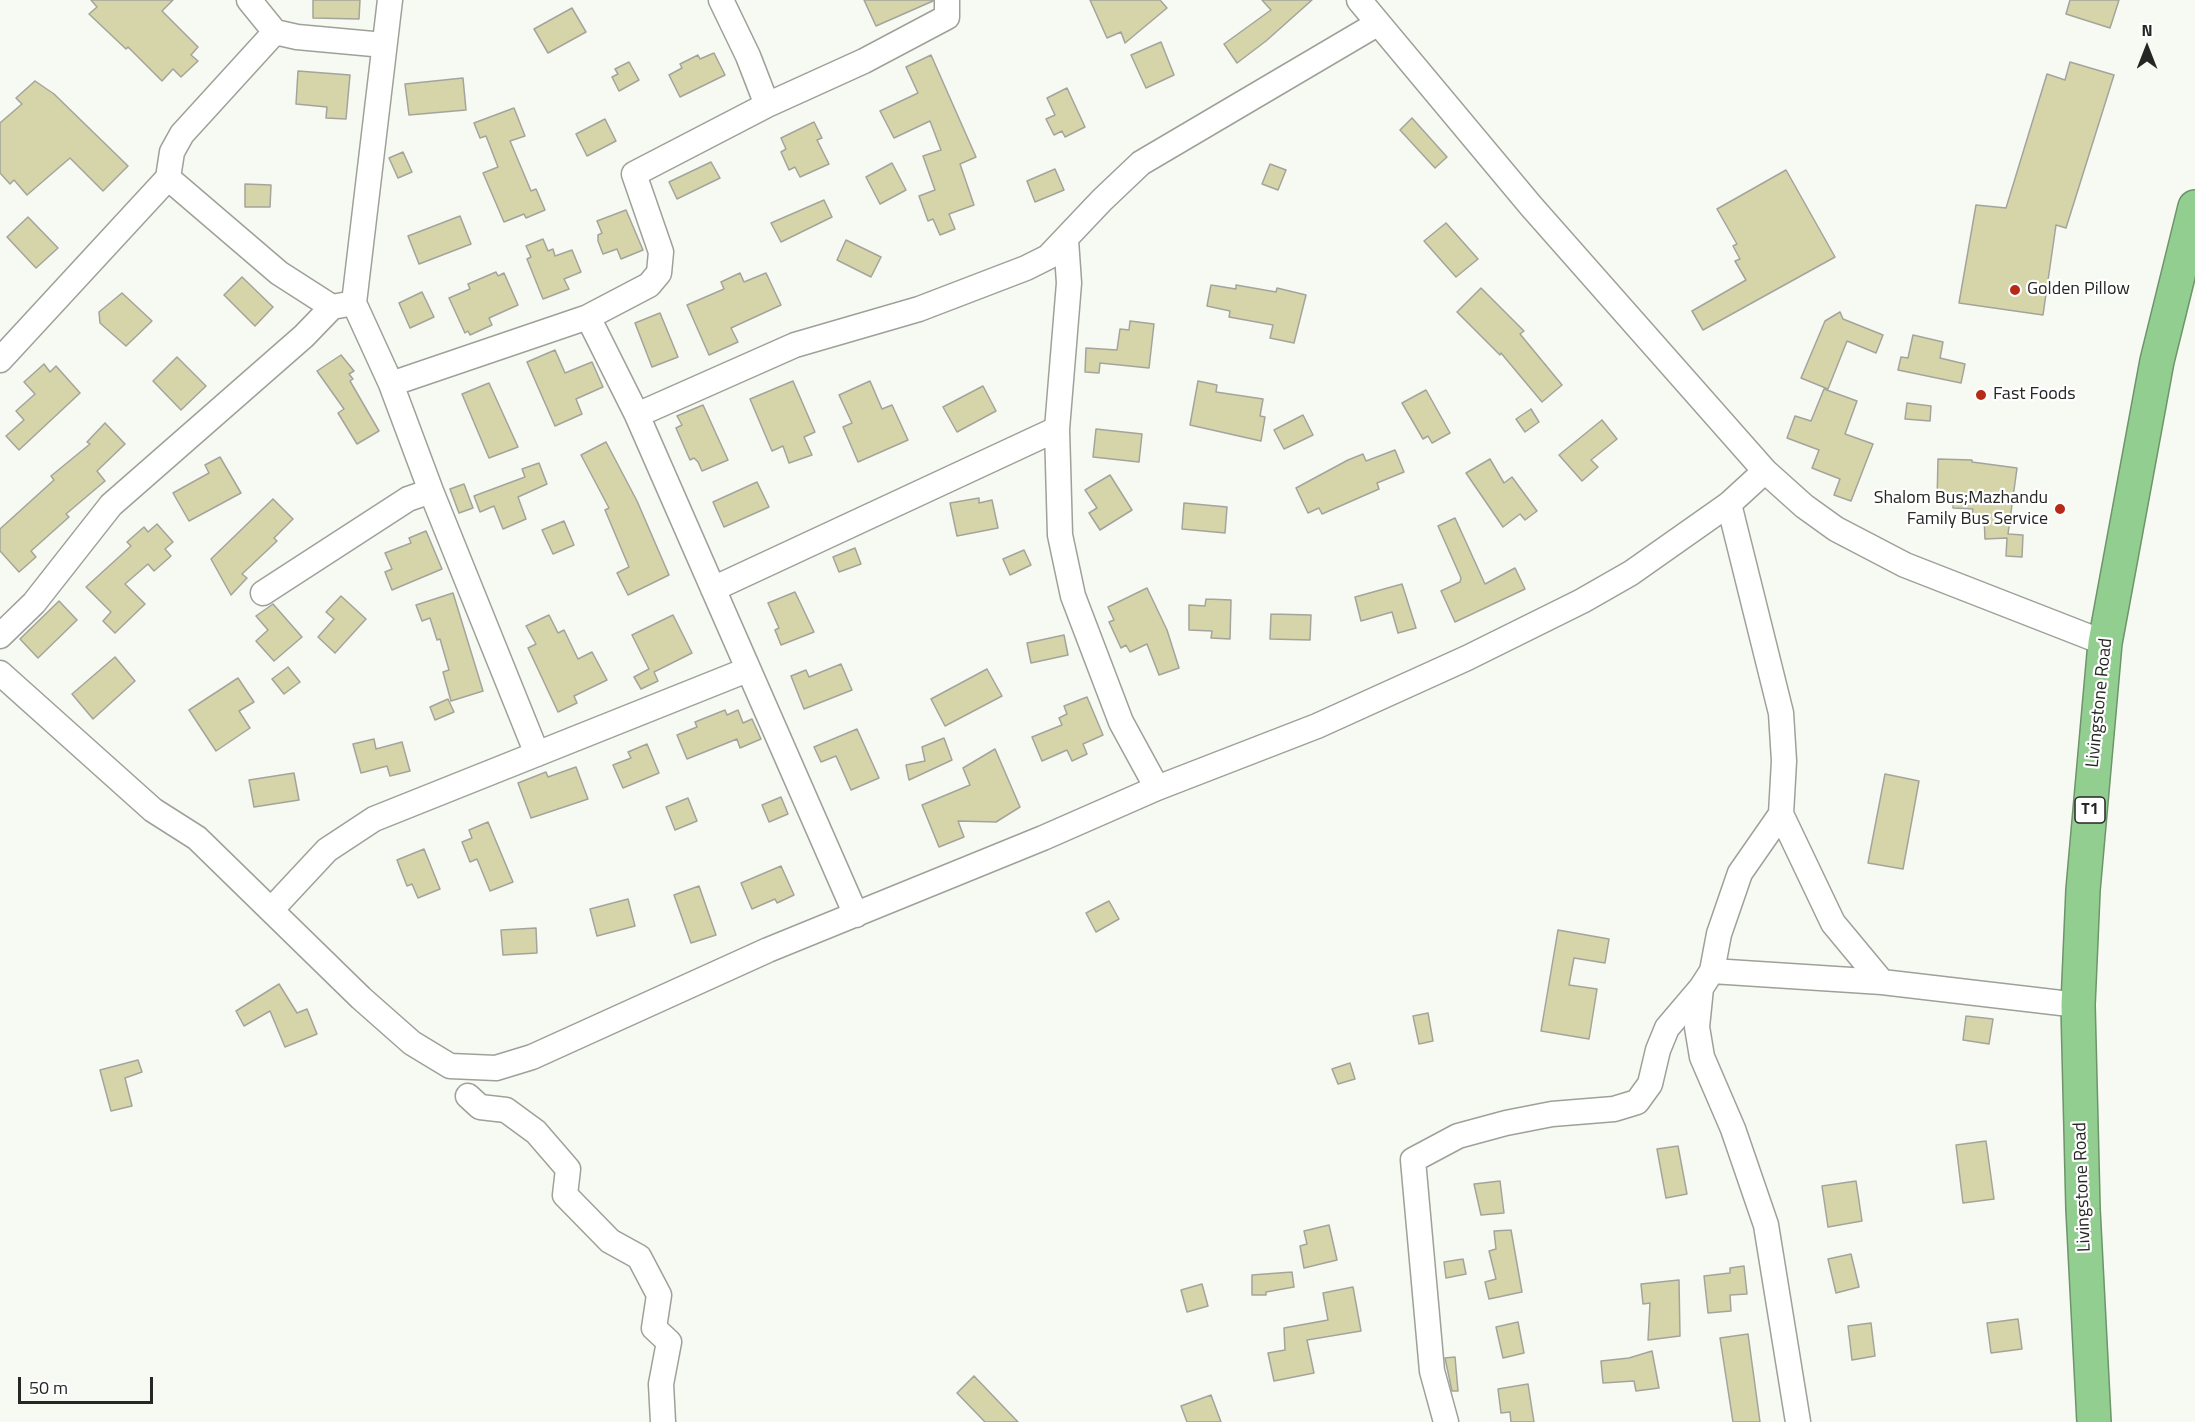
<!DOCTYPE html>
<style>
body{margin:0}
#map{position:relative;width:2195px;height:1422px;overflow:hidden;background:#f7faf2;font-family:"Titillium Web",sans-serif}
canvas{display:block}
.north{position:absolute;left:2117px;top:18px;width:60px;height:60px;-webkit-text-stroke:4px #fff;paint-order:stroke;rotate:0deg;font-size:16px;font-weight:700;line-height:24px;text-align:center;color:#262724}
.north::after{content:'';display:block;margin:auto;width:21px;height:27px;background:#262724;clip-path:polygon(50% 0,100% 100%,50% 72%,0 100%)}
.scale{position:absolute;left:18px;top:1377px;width:135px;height:27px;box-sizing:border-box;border:3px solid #262724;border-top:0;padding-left:8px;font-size:18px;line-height:21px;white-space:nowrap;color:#262724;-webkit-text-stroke:4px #fff;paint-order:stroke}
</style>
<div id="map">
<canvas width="2195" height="1422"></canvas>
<div class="north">N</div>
<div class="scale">50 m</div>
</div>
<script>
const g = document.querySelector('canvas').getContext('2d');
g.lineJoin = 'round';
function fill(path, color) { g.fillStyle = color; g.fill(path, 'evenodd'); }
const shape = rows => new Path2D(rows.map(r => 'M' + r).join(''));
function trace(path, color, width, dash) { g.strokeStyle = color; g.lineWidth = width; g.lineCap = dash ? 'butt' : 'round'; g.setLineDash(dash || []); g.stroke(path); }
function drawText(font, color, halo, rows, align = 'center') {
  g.font = font + ' "Titillium Web",sans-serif'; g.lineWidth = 4.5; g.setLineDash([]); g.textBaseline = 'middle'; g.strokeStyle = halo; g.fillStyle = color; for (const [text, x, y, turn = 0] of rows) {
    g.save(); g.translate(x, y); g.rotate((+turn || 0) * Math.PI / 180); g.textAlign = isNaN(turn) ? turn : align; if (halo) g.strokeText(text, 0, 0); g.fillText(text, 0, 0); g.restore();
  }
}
const building = shape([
 [91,0,173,0,162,11,198,47,191,55,198,61,181,77,173,69,162,81,128,47,126,49,89,14,97,7,91,0],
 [313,0,360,0,359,19,313,18,313,0],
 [864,0,933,0,933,1,876,26,864,0],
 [1090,0,1160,0,1167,8,1125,43,1121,32,1107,38,1090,0],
 [1262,0,1312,0,1266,41,1237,63,1224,44,1271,10,1262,0],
 [2070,0,2119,0,2110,28,2066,14,2070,0],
 [572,8,586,32,548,53,534,29,572,8],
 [1161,42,1174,75,1146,88,1131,55,1161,42],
 [714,53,725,75,680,97,669,75,682,68,680,64,698,55,700,59,714,53],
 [931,55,976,157,960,164,974,205,949,214,955,229,940,235,933,219,928,221,919,196,935,190,923,156,941,150,930,121,894,138,880,111,918,93,906,67,931,55],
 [629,62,639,80,619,91,612,77,618,74,615,69,629,62],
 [2070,62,2114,75,2066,228,2056,225,2043,315,1959,303,1976,205,2006,208,2047,74,2065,80,2070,62],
 [298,71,350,75,346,119,326,118,327,107,296,104,298,71],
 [463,78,466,110,409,115,405,84,463,78],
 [35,81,54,94,128,166,103,191,70,158,27,195,14,180,10,184,0,173,0,123,22,104,16,98,35,81],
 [1067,88,1085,127,1065,137,1062,131,1054,135,1046,119,1055,115,1047,98,1067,88],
 [514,108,525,136,510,141,531,191,536,189,545,210,526,218,524,214,504,222,483,173,498,167,486,136,480,138,474,123,514,108],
 [1412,118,1447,157,1435,168,1400,130,1412,118],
 [605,119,616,141,587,156,576,134,605,119],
 [814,122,822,138,817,140,829,164,800,177,795,167,789,170,781,152,786,149,781,138,814,122],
 [403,152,412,172,398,178,389,158,403,152],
 [711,162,720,178,677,199,669,182,711,162],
 [892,163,906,190,880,204,866,177,892,163],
 [1270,164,1286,170,1278,190,1262,184,1270,164],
 [1055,169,1064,190,1035,202,1027,181,1055,169],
 [1786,170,1835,257,1703,330,1692,311,1746,280,1735,261,1740,259,1733,246,1737,244,1717,209,1786,170],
 [245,184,271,185,270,207,245,207,245,184],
 [824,200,832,217,781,242,771,223,824,200],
 [626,210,643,250,621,259,617,249,603,254,598,241,598,235,602,233,597,221,626,210],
 [460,216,471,244,419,264,408,236,460,216],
 [28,217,58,248,36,268,7,237,28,217],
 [1446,223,1478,259,1456,277,1424,241,1446,223],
 [543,239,548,251,553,249,555,256,572,250,581,272,564,279,569,289,543,299,527,259,531,257,526,246,543,239],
 [846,240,881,257,871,277,837,260,846,240],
 [496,272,498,276,504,273,518,305,489,318,492,325,470,335,468,331,465,333,449,298,470,289,468,284,496,272],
 [740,273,744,282,766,273,781,305,731,328,738,342,709,355,687,305,724,289,721,282,740,273],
 [242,277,273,307,255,326,224,295,242,277],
 [1211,285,1236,289,1236,285,1276,292,1277,288,1306,295,1294,343,1270,338,1273,325,1229,317,1230,311,1207,306,1211,285],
 [1481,288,1524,331,1520,334,1562,385,1542,402,1501,353,1500,355,1457,312,1481,288],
 [422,292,434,317,410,328,399,303,422,292],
 [122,293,152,321,126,346,100,323,99,312,122,293],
 [1840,312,1843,319,1883,335,1876,353,1847,341,1828,389,1801,378,1825,321,1840,312],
 [660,313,678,357,652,367,635,323,660,313],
 [1130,321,1154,324,1149,368,1100,363,1099,373,1085,372,1086,348,1117,350,1120,329,1129,330,1130,321],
 [1913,335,1943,342,1940,358,1965,364,1961,383,1898,370,1901,357,1908,358,1913,335],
 [555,350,565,373,592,362,603,387,576,399,582,414,555,426,527,362,555,350],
 [341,355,354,371,349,374,353,379,350,381,379,431,357,444,338,413,344,409,317,371,341,355],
 [177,357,206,386,181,410,153,381,177,357],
 [44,364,50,372,56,366,80,393,19,450,6,436,24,420,16,411,35,394,24,382,44,364],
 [793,381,815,432,804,437,812,455,789,463,783,446,772,451,750,399,793,381],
 [870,381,882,409,892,405,908,440,858,462,843,427,852,423,839,395,870,381],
 [1198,381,1217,385,1216,392,1263,399,1260,416,1265,417,1261,441,1190,425,1198,381],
 [489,383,518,447,489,458,462,394,489,383],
 [983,386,996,411,957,432,943,407,983,386],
 [1824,389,1857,401,1845,434,1873,444,1851,501,1834,495,1840,479,1812,468,1819,450,1787,438,1795,416,1811,421,1824,389],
 [1426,390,1450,433,1432,443,1428,436,1423,439,1402,403,1426,390],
 [1907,403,1931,406,1930,421,1905,419,1907,403],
 [703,405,728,460,702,471,698,462,694,458,690,460,676,428,682,425,677,416,703,405],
 [1531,409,1539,422,1525,432,1516,419,1531,409],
 [1303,415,1313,435,1284,449,1274,430,1303,415],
 [1602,420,1617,439,1591,460,1598,467,1582,481,1559,455,1602,420],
 [105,423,125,444,97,471,105,481,66,514,69,517,31,551,36,557,19,572,0,551,0,529,54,480,51,476,90,444,87,442,105,423],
 [1096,429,1142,434,1139,462,1093,457,1096,429],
 [606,442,637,501,669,575,628,595,617,573,629,567,605,510,609,508,581,455,606,442],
 [1395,450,1404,472,1377,483,1379,489,1322,514,1319,508,1308,513,1296,488,1348,460,1363,454,1366,461,1395,450],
 [220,457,241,493,189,521,173,493,209,473,205,465,220,457],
 [1490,459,1504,483,1512,477,1537,511,1525,520,1520,514,1503,527,1466,473,1490,459],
 [1938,459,1972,460,1972,462,2017,468,2008,534,2023,535,2022,557,2006,556,2007,538,1985,539,1984,517,1972,516,1973,509,1953,508,1953,501,1937,501,1938,459],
 [539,463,547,484,518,497,526,519,503,529,494,506,480,512,474,496,525,477,522,469,539,463],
 [1110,475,1132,510,1100,530,1089,513,1097,508,1085,490,1110,475],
 [757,482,769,507,724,527,713,502,757,482],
 [464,484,473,508,459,513,450,489,464,484],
 [979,498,979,503,992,500,998,528,957,536,950,503,979,498],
 [273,499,293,519,274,538,277,541,242,574,247,578,231,595,211,559,273,499],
 [1184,503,1227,507,1225,533,1182,529,1184,503],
 [1455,518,1485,584,1515,568,1525,589,1455,622,1441,591,1460,582,1461,578,1438,526,1455,518],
 [564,521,574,545,553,554,542,530,564,521],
 [157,524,173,542,165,549,171,556,154,571,148,564,125,584,145,604,115,633,103,621,111,612,86,587,131,546,127,542,144,527,148,532,157,524],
 [426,531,442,569,392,590,385,572,392,569,385,553,411,543,409,538,426,531],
 [855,548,861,564,839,572,833,557,855,548],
 [1024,550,1031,565,1010,575,1003,559,1024,550],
 [1402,584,1416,628,1398,633,1392,612,1361,621,1355,597,1402,584],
 [1147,588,1167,630,1179,668,1159,675,1147,644,1130,652,1126,645,1121,648,1109,622,1114,620,1108,607,1147,588],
 [795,592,814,632,781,645,775,630,779,628,768,603,795,592],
 [453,593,483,691,451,701,443,672,449,670,440,639,437,640,430,618,422,621,416,605,453,593],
 [341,596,366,619,335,653,318,637,334,619,326,612,341,596],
 [1206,599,1231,600,1230,639,1211,638,1212,631,1189,630,1189,605,1205,606,1206,599],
 [59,601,77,620,38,658,20,639,59,601],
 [273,604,302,637,274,661,256,641,268,630,256,616,273,604],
 [1271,614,1311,615,1310,640,1270,639,1271,614],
 [549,615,558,633,564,630,578,659,592,652,607,680,574,696,577,703,558,712,528,648,536,644,526,626,549,615],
 [673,615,692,653,654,672,658,681,641,689,634,677,649,669,632,635,673,615],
 [1064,635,1068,655,1031,663,1027,643,1064,635],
 [115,657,135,681,93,719,72,694,115,657],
 [841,664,852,690,804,709,791,676,806,670,809,677,841,664],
 [288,667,300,682,284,694,272,679,288,667],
 [987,669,1002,696,945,726,931,699,987,669],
 [238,678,254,702,239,711,250,728,216,751,189,710,238,678],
 [1087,697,1103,735,1083,744,1087,754,1072,761,1067,750,1042,761,1032,737,1062,725,1059,718,1067,714,1064,706,1087,697],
 [448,699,454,712,435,720,430,707,448,699],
 [725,710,727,715,738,710,743,723,752,719,761,739,740,748,737,739,687,759,677,735,697,727,695,722,725,710],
 [857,729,879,778,851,790,836,756,821,762,814,747,857,729],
 [944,738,952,760,909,780,906,765,925,761,922,747,944,738],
 [374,739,376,749,402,742,410,771,390,776,387,766,361,773,353,744,374,739],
 [647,744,659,773,623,788,613,765,631,758,628,752,647,744],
 [995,749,1020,807,996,822,958,821,964,837,939,847,922,805,970,785,963,768,995,749],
 [576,767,588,799,531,818,518,783,546,772,548,777,576,767],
 [294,773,299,800,254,807,249,780,294,773],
 [1885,774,1919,781,1903,869,1868,863,1885,774],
 [781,797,788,814,769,822,762,805,781,797],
 [688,798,697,821,675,830,666,807,688,798],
 [488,822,513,882,490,891,477,859,470,862,462,842,472,838,469,830,488,822],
 [424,849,440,889,418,898,412,884,407,886,397,860,424,849],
 [781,866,794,895,777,903,775,899,752,909,741,883,781,866],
 [699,886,716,935,691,943,674,895,699,886],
 [628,899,635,926,597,936,590,909,628,899],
 [1109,901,1119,919,1096,932,1086,913,1109,901],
 [536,928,537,953,503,955,501,930,536,928],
 [1558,930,1609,939,1605,963,1574,958,1569,985,1597,989,1589,1039,1541,1031,1558,930],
 [279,984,297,1013,307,1009,317,1034,285,1047,270,1011,244,1026,236,1011,279,984],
 [1428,1013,1433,1041,1419,1044,1413,1016,1428,1013],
 [1966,1016,1993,1019,1989,1044,1963,1040,1966,1016],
 [138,1060,142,1072,125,1078,132,1106,111,1111,100,1070,138,1060],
 [1350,1063,1355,1079,1338,1084,1332,1069,1350,1063],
 [1986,1141,1994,1199,1963,1203,1956,1145,1986,1141],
 [1678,1146,1687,1194,1666,1198,1657,1149,1678,1146],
 [1500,1181,1504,1213,1481,1215,1474,1184,1500,1181],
 [1856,1181,1862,1221,1828,1227,1822,1186,1856,1181],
 [1329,1225,1337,1260,1304,1268,1300,1246,1307,1244,1304,1231,1329,1225],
 [1511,1230,1522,1292,1489,1299,1485,1282,1496,1279,1489,1251,1496,1249,1494,1231,1511,1230],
 [1851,1254,1859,1287,1836,1293,1828,1259,1851,1254],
 [1463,1259,1466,1274,1446,1278,1444,1262,1463,1259],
 [1744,1266,1747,1294,1730,1295,1731,1311,1708,1313,1704,1276,1730,1273,1730,1268,1744,1266],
 [1292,1272,1294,1287,1266,1292,1266,1295,1252,1295,1252,1275,1292,1272],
 [1679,1280,1680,1336,1648,1340,1650,1303,1643,1304,1641,1284,1679,1280],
 [1202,1284,1208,1306,1187,1312,1181,1290,1202,1284],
 [1353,1287,1361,1331,1307,1340,1314,1373,1274,1381,1268,1353,1285,1350,1284,1328,1328,1320,1323,1293,1353,1287],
 [2018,1319,2022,1349,1991,1353,1987,1323,2018,1319],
 [1518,1322,1524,1353,1503,1358,1496,1327,1518,1322],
 [1871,1323,1875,1356,1852,1360,1848,1326,1871,1323],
 [1748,1334,1760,1422,1733,1422,1720,1338,1748,1334],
 [1652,1351,1659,1388,1636,1391,1634,1381,1603,1383,1601,1361,1629,1358,1652,1351],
 [1455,1357,1458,1391,1452,1391,1445,1358,1455,1357],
 [974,1376,1018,1422,985,1422,957,1393,974,1376],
 [1528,1384,1534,1422,1511,1422,1510,1412,1501,1413,1498,1389,1528,1384],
 [1211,1395,1221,1422,1187,1422,1181,1406,1211,1395]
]);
fill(building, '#d6d5aa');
trace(building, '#a4a49c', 1.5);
const minor = shape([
 [249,0,275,32],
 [1359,0,1531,206,1765,471,1804,506,1836,529,1905,565,2105,643],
 [767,105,864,61,947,17,947,0],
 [168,178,279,273,332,307],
 [1066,240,1069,283,1057,429,1060,535,1073,596,1121,722,1157,788],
 [354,303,391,384,431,491,537,754],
 [588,317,649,285,659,273,661,252,634,174,767,105,748,56,721,0],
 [0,360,168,178,172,152,182,134,275,32,297,37,384,45],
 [391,384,588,317,637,415,856,915],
 [637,415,795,345,919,309,1026,268,1048,257,1102,200,1141,163,1377,24],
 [1729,504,1781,713,1784,761,1781,814,1740,873,1719,934,1712,971,1701,988,1697,1027,1702,1057,1733,1129,1766,1225,1798,1422],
 [713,589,1057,429],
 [263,593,408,499,431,491],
 [0,636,34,603,111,505,304,336,332,307,354,303,390,0],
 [0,673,153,810,197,838,361,998,412,1043,450,1066,496,1068,532,1057,768,950,1043,838,1157,788,1317,726,1467,658,1582,601,1631,573,1729,504,1765,471],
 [1781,814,1833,923,1882,982],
 [271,910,327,850,374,819,747,670],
 [1712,971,1882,982,2078,1005],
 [468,1096,480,1107,506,1110,536,1132,568,1169,565,1195,610,1241,639,1257,659,1295,654,1328,669,1342,661,1384,663,1422],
 [1446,1422,1432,1371,1413,1160,1458,1136,1506,1123,1552,1114,1614,1109,1637,1102,1650,1084,1658,1050,1667,1028,1701,988]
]);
const highway = shape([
 [2094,1422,2083,1209,2078,1005,2083,890,2105,643,2157,361,2195,207]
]);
trace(minor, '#9ea199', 27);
trace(highway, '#6d946b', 36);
trace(minor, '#fff', 24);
trace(highway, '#93ce91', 33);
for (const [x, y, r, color] of [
 [2015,290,6,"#b72a17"],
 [1981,395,6,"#b72a17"],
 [2060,509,6,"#b72a17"]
]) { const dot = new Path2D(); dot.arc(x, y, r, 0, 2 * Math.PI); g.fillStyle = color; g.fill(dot); trace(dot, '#fff', 2); }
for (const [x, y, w] of [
 [2090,810,30]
]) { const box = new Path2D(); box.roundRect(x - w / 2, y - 13, w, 26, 4.5); g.fillStyle = '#fff'; g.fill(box); trace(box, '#262724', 1.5); }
drawText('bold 16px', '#262724', null, [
 ["T1",2090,810]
]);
drawText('18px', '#262724', '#fff', [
 ["Golden Pillow",2027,290],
 ["Fast Foods",1993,395],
 ["Shalom Bus;Mazhandu",2048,499,"right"],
 ["Family Bus Service",2048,520,"right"]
], 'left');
drawText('18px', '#262724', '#fff', [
 ["Livingstone Road",2100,703,-84],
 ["Livingstone Road",2083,1187,-92]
]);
</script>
